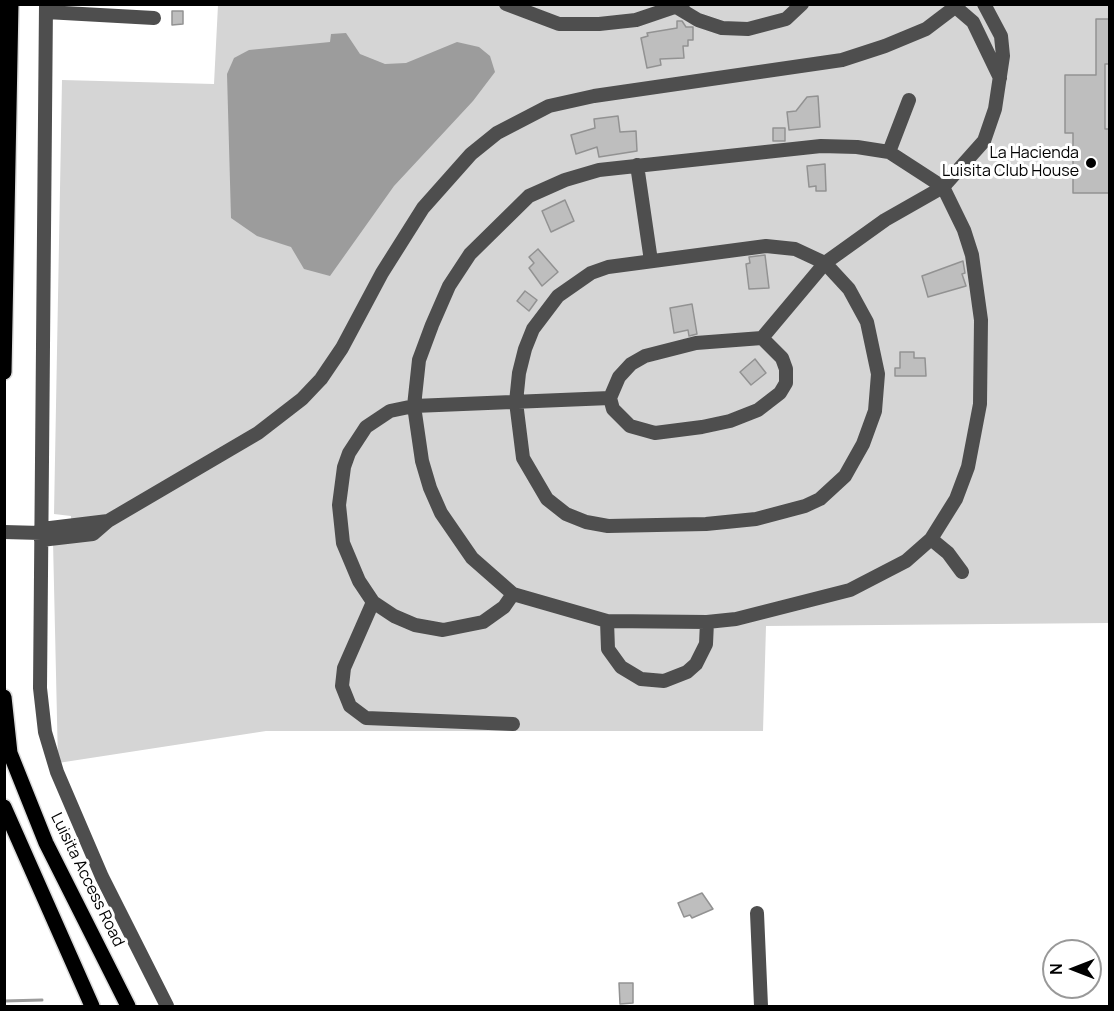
<!DOCTYPE html>
<style>
body{margin:0}
#map{position:relative;width:1114px;height:1011px;overflow:hidden;background:#fff;font-family:Manrope,sans-serif}
canvas{display:block}
.frame{position:absolute;inset:0;border:6px solid #000;pointer-events:none}
.north{position:absolute;left:1042px;top:939px;width:60px;height:60px;box-sizing:border-box;background:#fff;border:2px solid #999;border-radius:50%;rotate:270deg;font-size:16px;font-weight:700;line-height:24px;text-align:center;color:#000}
.north::after{content:'';display:block;margin:auto;width:21px;height:27px;background:#000;clip-path:polygon(50% 0,100% 100%,50% 72%,0 100%)}
</style>
<div id="map">
<canvas width="1114" height="1011"></canvas>
<div class="frame"></div>
<div class="north">N</div>
</div>
<script>
const g = document.querySelector('canvas').getContext('2d');
g.lineJoin = 'round';
function fill(path, color) { g.fillStyle = color; g.fill(path, 'evenodd'); }
const shape = rows => new Path2D(rows.map(r => 'M' + r).join(''));
function trace(path, color, width, dash) { g.strokeStyle = color; g.lineWidth = width; g.lineCap = dash ? 'butt' : 'round'; g.setLineDash(dash || []); g.stroke(path); }
function drawText(font, color, halo, rows, align = 'center') {
  g.font = font + ' Manrope,sans-serif'; g.lineWidth = 6; g.setLineDash([]); g.textBaseline = 'middle'; g.strokeStyle = halo; g.fillStyle = color; for (const [text, x, y, turn = 0] of rows) {
    g.save(); g.translate(x, y); g.rotate((+turn || 0) * Math.PI / 180); g.textAlign = isNaN(turn) ? turn : align; if (halo) g.strokeText(text, 0, 0); g.fillText(text, 0, 0); g.restore();
  }
}
fill(shape([
 [218,5,1109,5,1109,623,766,626,763,731,266,731,58,763,53,541,72,538,71,516,54,514,62,80,214,84]
]), '#d5d5d5');
fill(shape([
 [346,33,360,54,385,64,406,63,457,42,479,47,490,56,495,72,473,101,394,186,330,276,304,269,291,247,257,236,231,218,227,74,234,58,249,50,330,42,331,34]
]), '#9c9c9c');
trace(shape([
 [4,1001,42,1000]
]), '#9c9c9c', 3);
const building = shape([
 [172,11,183,11,183,24,172,25,172,11],
 [1096,19,1110,19,1110,64,1105,64,1105,129,1110,129,1110,193,1073,193,1073,133,1065,133,1065,75,1096,75,1096,19],
 [677,21,682,21,686,27,693,27,693,40,688,40,688,46,683,46,684,58,660,59,661,65,647,68,641,38,648,36,647,33,677,28,677,21],
 [818,96,820,127,789,130,787,112,796,111,807,97,818,96],
 [618,116,620,132,636,131,637,151,599,157,597,147,576,154,571,135,595,128,594,119,618,116],
 [773,128,785,128,785,141,773,141,773,128],
 [825,164,826,191,816,191,816,186,809,187,807,166,825,164],
 [565,200,574,221,551,232,542,211,565,200],
 [538,249,558,272,542,286,529,268,534,263,529,257,538,249],
 [765,255,769,288,749,289,746,264,750,263,749,257,765,255],
 [963,261,965,273,962,274,966,286,928,297,922,276,963,261],
 [525,291,537,300,529,311,517,301,525,291],
 [692,304,697,334,689,336,688,330,674,333,670,308,692,304],
 [900,352,914,352,914,358,925,358,926,376,895,376,895,368,900,368,900,352],
 [755,359,766,373,751,385,740,372,755,359],
 [702,893,713,909,692,918,690,915,684,917,678,903,702,893],
 [619,983,633,983,633,1003,620,1004,619,983]
]);
fill(building, '#bebebe');
trace(building, '#929292', 1.5);
const major = shape([
 [4,372,11,4],
 [4,697,10,753,46,843,128,1006],
 [4,807,92,1006]
]);
trace(major, '#dbdbdb', 18);
trace(shape([
 [46,4,40,688,45,732,57,772,102,877,167,1006],
 [506,4,559,24,599,24,636,20,683,4],
 [952,4,973,22,1000,78],
 [678,8,698,20,722,28,748,29,786,19,802,4],
 [46,12,154,18],
 [821,146,857,147,889,152,943,187,964,230,972,255,981,320,980,404,968,467,956,499,931,539,906,561,850,590,736,619,707,622,607,621,513,594,472,558,441,513,430,488,422,461,414,406,419,360,432,325,449,286,470,254,529,196,565,180,599,170,821,146],
 [889,152,909,100],
 [637,165,651,261],
 [766,246,795,249,825,263,849,289,867,322,878,374,875,411,863,444,845,476,820,499,805,506,756,519,706,524,608,526,586,522,566,514,547,499,523,458,516,402,519,373,525,349,533,329,558,296,591,273,608,267,766,246],
 [762,338,825,263,885,220,943,187,984,141,995,109,1003,56,1001,36,984,4],
 [762,338,782,358,786,369,786,383,780,393,758,410,730,421,702,427,655,433,630,426,613,409,610,398,619,377,631,364,645,356,696,343,762,338],
 [42,529,108,521],
 [4,532,41,533],
 [931,539,948,553,962,572],
 [41,540,93,534,108,521,258,433,302,399,321,379,342,348,382,273,423,208,471,154,497,133,549,106,594,96,842,60,885,46,926,29,959,4],
 [513,594,504,607,483,622,443,630,415,625,394,616,373,602,359,581,343,543,339,505,344,467,349,453,366,427,390,411,414,406,610,398],
 [373,602,344,668,342,686,350,706,366,718,513,724],
 [607,621,608,649,621,667,641,679,664,681,687,672,696,664,706,644,707,622],
 [757,913,761,1006]
]), '#4e4e4e', 14);
trace(major, '#000', 15);
for (const [x, y, r, color] of [
 [1091,163,6,"#000"]
]) { const dot = new Path2D(); dot.arc(x, y, r, 0, 2 * Math.PI); g.fillStyle = color; g.fill(dot); trace(dot, '#fff', 2); }
drawText('16px', '#000', '#fff', [
 ["La Hacienda",1079,154],
 ["Luisita Club House",1079,172]
], 'right');
drawText('16px', '#000', '#fff', [
 ["Luisita Access Road",87,880,64]
]);
</script>
